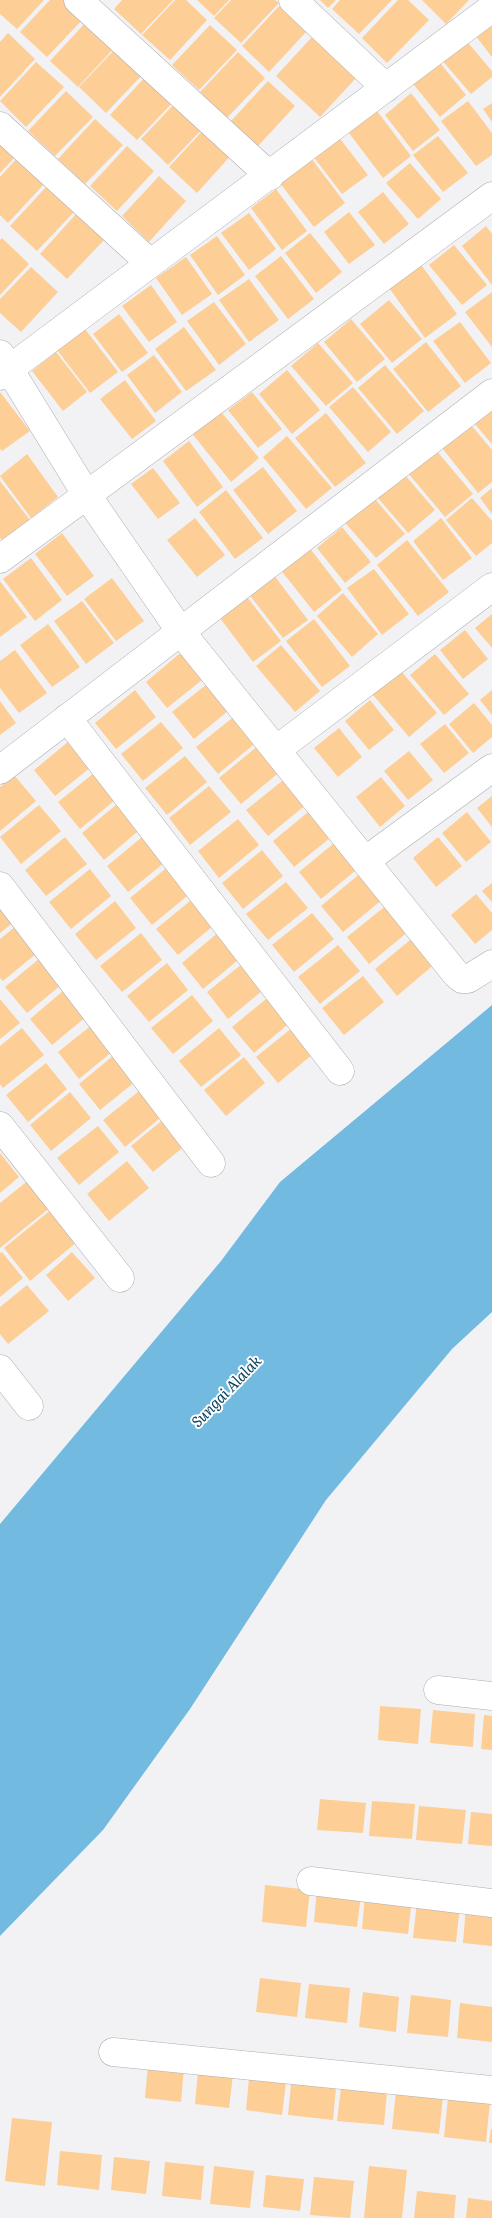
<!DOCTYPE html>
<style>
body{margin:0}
canvas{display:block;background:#f2f2f5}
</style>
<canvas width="492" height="2218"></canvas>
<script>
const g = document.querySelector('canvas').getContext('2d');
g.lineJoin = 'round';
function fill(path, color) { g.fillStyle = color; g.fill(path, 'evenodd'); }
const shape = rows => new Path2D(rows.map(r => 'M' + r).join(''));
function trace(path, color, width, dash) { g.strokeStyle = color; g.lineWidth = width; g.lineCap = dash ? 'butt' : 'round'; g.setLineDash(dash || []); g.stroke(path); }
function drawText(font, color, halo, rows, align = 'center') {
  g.font = font + ' Literata,serif'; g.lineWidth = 4; g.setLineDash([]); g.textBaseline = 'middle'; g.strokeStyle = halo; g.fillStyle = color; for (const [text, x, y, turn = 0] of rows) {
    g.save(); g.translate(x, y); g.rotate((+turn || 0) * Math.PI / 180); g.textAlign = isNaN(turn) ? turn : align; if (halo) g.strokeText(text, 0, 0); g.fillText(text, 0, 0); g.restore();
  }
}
fill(shape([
 [492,1005,492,1312,452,1349,326,1500,190,1709,103,1830,0,1936,0,1524,221,1261,280,1182]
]), '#73bae0');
fill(shape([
 [0,0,44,0,17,29,0,14],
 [50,0,66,0,85,17,47,57,20,32],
 [122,0,173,0,141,34,114,9],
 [175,0,186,0,207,20,170,60,142,35],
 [197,0,229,0,214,16],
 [231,0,275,0,279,3,241,43,214,18],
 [320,0,336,0,328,8],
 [340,0,392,0,359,34,332,9],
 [398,0,408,0,429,20,387,63,362,38],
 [422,0,469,0,446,24],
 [279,6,306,32,269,72,242,46],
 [87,21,115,47,78,87,50,61],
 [492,22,492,57,475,35],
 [210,25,237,50,199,90,172,65],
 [8,33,35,59,0,97,0,42],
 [312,37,356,78,320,117,276,76],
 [464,38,492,71,492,77,471,94,440,58],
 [116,48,144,73,106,113,79,87],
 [238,52,265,78,227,118,200,92],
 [437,59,466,95,440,117,410,80],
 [36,62,64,87,26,127,0,101],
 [147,75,175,100,137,140,110,115],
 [268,81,295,106,258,146,231,121],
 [66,91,93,117,55,156,28,131],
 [411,93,440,130,413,151,385,115],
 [178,100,206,125,168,165,141,139],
 [468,101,492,133,492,155,476,166,441,121],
 [492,103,492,122,483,109],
 [377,111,411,156,383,178,349,133],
 [95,119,123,145,85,184,58,159],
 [206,127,234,152,197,193,169,167],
 [338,136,368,175,342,194,312,155],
 [438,136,468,173,443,192,413,155],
 [0,140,17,155,0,173],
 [127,146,154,171,117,211,90,186],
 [18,157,45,183,8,223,0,215,0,177],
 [311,158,345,203,314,227,279,182],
 [410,163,441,199,418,219,386,183],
 [159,176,186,201,149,242,122,216],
 [47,186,75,211,37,251,10,226],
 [276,189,307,231,282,250,251,208],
 [383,192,409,224,384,244,358,212],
 [349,212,375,245,349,264,324,232],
 [77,213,105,239,67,279,40,254],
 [249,213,276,249,249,270,221,233],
 [486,226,492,234,492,285,462,246],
 [310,233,342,272,316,293,285,253],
 [217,236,245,275,218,295,190,255],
 [2,238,29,264,0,295,0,240],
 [454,245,487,285,462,305,429,265],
 [281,256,314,299,288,319,255,276],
 [186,257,212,294,182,315,156,278],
 [419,262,457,314,425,338,387,285],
 [31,267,58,292,21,332,0,313,0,299],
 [249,279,279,320,249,342,219,300],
 [151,285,177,322,149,342,122,306],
 [492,292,492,347,465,312],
 [389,300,422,339,392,363,360,324],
 [214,302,246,344,219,365,187,321],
 [119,314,148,353,122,372,93,334],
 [351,319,385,359,357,382,324,342],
 [460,322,491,363,465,383,433,341],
 [82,325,118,372,90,393,54,346],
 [184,327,216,370,186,391,155,349],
 [426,342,461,386,428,412,393,369],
 [318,343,353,383,326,406,291,366],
 [56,352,87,392,63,411,32,371],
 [154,355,182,392,155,413,127,375],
 [385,365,424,411,397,434,358,388],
 [287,370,320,410,292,434,259,394],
 [125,380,156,421,132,439,100,399],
 [353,387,391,432,368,452,329,407],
 [0,392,30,431,2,451,0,449],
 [252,392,282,429,258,448,228,410],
 [492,406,492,444,473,422],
 [218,408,259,458,231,482,190,431],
 [326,413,366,463,335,487,295,438],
 [471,425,492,450,492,482,478,493,442,448],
 [287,436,332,488,306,509,263,457],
 [189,441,223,487,197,507,163,461],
 [436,450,473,494,445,517,408,473],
 [27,454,58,497,31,518,0,476],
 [263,467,297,511,268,534,233,490],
 [153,468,180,503,158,519,131,484],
 [399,468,435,510,408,533,372,491],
 [0,481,30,520,2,540,0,538],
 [492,488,492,514,480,498],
 [226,490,263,538,235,559,199,512],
 [369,492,405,534,376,558,340,517],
 [472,498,492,521,492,543,476,556,446,520],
 [195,518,225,555,197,577,167,540],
 [441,518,472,558,443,580,413,541],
 [342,527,371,562,345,583,317,548],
 [62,533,94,576,67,596,35,554],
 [407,540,449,592,418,616,377,565],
 [305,542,342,590,314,612,276,564],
 [31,558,62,600,35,621,3,579],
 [374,569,409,614,382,635,347,588],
 [273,574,308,620,283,638,248,593],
 [112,578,144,621,116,641,84,599],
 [0,581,27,617,0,637],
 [244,593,281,641,253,662,217,614],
 [343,593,378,634,352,657,317,616],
 [82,601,114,643,86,664,54,621],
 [492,614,492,648,475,628],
 [314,619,350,666,322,687,286,641],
 [48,624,80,667,52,687,20,645],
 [465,630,488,659,463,679,440,650],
 [281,645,320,691,295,712,256,666],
 [185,649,207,676,167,708,146,682],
 [15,650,47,693,19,713,0,688,0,661],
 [435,654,469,694,444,715,410,675],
 [395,664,437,713,409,737,367,688],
 [212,680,234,706,194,739,172,712],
 [135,690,156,717,116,749,95,723],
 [492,690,492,715,480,700],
 [370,700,394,730,369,750,345,721],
 [0,701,16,723,0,735],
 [474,703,492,725,492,737,473,753,449,724],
 [236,715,258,741,218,774,196,747],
 [161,722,183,748,143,781,121,754],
 [445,724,469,753,444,773,420,744],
 [339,728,362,757,338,777,314,748],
 [74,737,96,763,55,796,34,770],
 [259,745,281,771,241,804,219,778],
 [409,751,433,780,408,800,384,771],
 [185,756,207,782,167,815,145,788],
 [99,769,120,796,80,829,58,802],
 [14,775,36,801,0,831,0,787],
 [287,777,308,803,268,836,246,810],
 [381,777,405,806,380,827,356,797],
 [209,786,231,812,190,845,169,818],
 [492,796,492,827,477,808],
 [122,800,143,827,104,860,82,833],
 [39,805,61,831,21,864,0,837],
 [313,808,335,834,294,867,273,841],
 [467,812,491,842,466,862,442,833],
 [238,819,259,845,219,878,198,851],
 [147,833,169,859,128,892,107,866],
 [65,837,87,864,46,896,25,870],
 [438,837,462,866,436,887,413,858],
 [339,839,361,866,321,899,299,872],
 [262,850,283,876,243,909,222,883],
 [170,865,192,892,152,925,130,898],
 [90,869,111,896,71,929,49,902],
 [362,872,383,899,343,932,321,906],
 [286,882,308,908,268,940,246,914],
 [492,883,492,902,482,891],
 [0,893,20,917,0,933],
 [476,894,492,913,492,930,475,944,451,915],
 [196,896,218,922,178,955,156,929],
 [115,901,136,928,96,960,75,934],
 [388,904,409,931,369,964,347,937],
 [312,913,334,939,294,972,272,945],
 [21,922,43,948,3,981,0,978,0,939],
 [221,930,243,956,203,989,182,963],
 [141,933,162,960,122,992,100,966],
 [415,936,437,962,397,996,375,969],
 [338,945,360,971,320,1004,298,977],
 [45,954,66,981,27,1013,5,987],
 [247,960,268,986,228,1019,207,992],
 [167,963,188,990,149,1022,127,996],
 [363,976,384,1002,344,1035,322,1008],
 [70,985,92,1012,52,1045,30,1019],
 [272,994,293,1020,254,1053,232,1027],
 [192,995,213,1021,173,1054,151,1028],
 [0,999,20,1023,0,1039],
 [98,1020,119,1046,79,1079,58,1052],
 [297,1024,318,1050,278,1083,256,1057],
 [22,1028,44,1055,3,1088,0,1084,0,1046],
 [219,1028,241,1055,201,1087,179,1061],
 [119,1051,141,1077,100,1110,79,1084],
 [244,1057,265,1083,226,1116,204,1090],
 [46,1063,67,1089,28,1122,6,1095],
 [143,1088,165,1114,125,1147,103,1120],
 [70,1092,91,1118,51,1151,30,1125],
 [171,1113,192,1140,153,1172,131,1146],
 [98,1126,119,1152,79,1185,57,1158],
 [0,1153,19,1177,0,1193],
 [127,1161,149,1188,109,1221,87,1194],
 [30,1179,52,1206,0,1248,0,1203],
 [52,1209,78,1241,30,1281,4,1248],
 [2,1252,23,1278,0,1297,0,1253],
 [72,1252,95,1278,68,1301,46,1275],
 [27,1285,49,1311,8,1344,0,1334,0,1307],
 [380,1706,421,1709,418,1744,378,1740],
 [433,1710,475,1714,473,1747,430,1743],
 [484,1715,492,1716,492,1750,481,1749],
 [320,1799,366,1803,363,1833,317,1830],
 [372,1801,415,1804,412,1839,369,1836],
 [419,1806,466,1810,462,1844,416,1840],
 [471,1812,492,1814,492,1846,468,1844],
 [265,1885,310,1890,306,1927,262,1922],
 [317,1889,361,1895,357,1927,314,1922],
 [365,1894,412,1899,408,1934,362,1929],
 [417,1901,460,1906,456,1942,413,1938],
 [466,1906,492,1909,492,1946,463,1943],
 [260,1978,301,1983,297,2017,256,2012],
 [309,1984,350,1988,347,2023,305,2018],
 [363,1992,399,1997,396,2032,359,2027],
 [411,1995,451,2000,448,2037,407,2033],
 [460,2003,492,2007,492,2042,457,2038],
 [148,2064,184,2068,181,2102,145,2098],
 [198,2071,233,2075,229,2108,195,2104],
 [249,2078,286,2082,282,2115,246,2110],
 [291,2084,336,2088,333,2120,288,2115],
 [341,2088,387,2092,384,2125,337,2121],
 [396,2091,443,2097,439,2134,392,2129],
 [448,2098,490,2102,486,2142,444,2137],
 [12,2118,52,2122,45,2186,5,2181],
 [491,2129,492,2129,492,2143,489,2143],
 [60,2151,102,2155,99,2190,57,2185],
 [114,2157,150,2161,146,2194,111,2190],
 [165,2162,204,2166,201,2200,162,2196],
 [214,2166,254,2171,250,2208,210,2204],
 [369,2166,407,2170,402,2218,364,2218],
 [266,2175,304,2179,300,2211,263,2207],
 [314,2177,354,2181,350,2218,310,2215],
 [417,2191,456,2195,454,2218,414,2218],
 [468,2198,492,2201,492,2218,466,2218]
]), '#fdce96');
const minor = shape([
 [78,0,270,176],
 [293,0,386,88],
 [0,126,150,263],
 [0,354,86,494,181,632,456,974,462,979,468,979,492,964],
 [0,376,492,8],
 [0,559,492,196],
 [67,718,340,1071],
 [276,750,492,587],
 [0,770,492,393],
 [365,861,492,768],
 [0,886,211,1163],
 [0,1126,120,1278],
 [0,1369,29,1406],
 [438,1690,492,1696],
 [311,1881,492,1903],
 [113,2052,492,2090]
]);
trace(minor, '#aeaeb1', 29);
trace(minor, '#fff', 28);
drawText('italic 15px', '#05425c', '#fff', [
 ["Sungai Alalak",227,1392,-46]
]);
</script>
